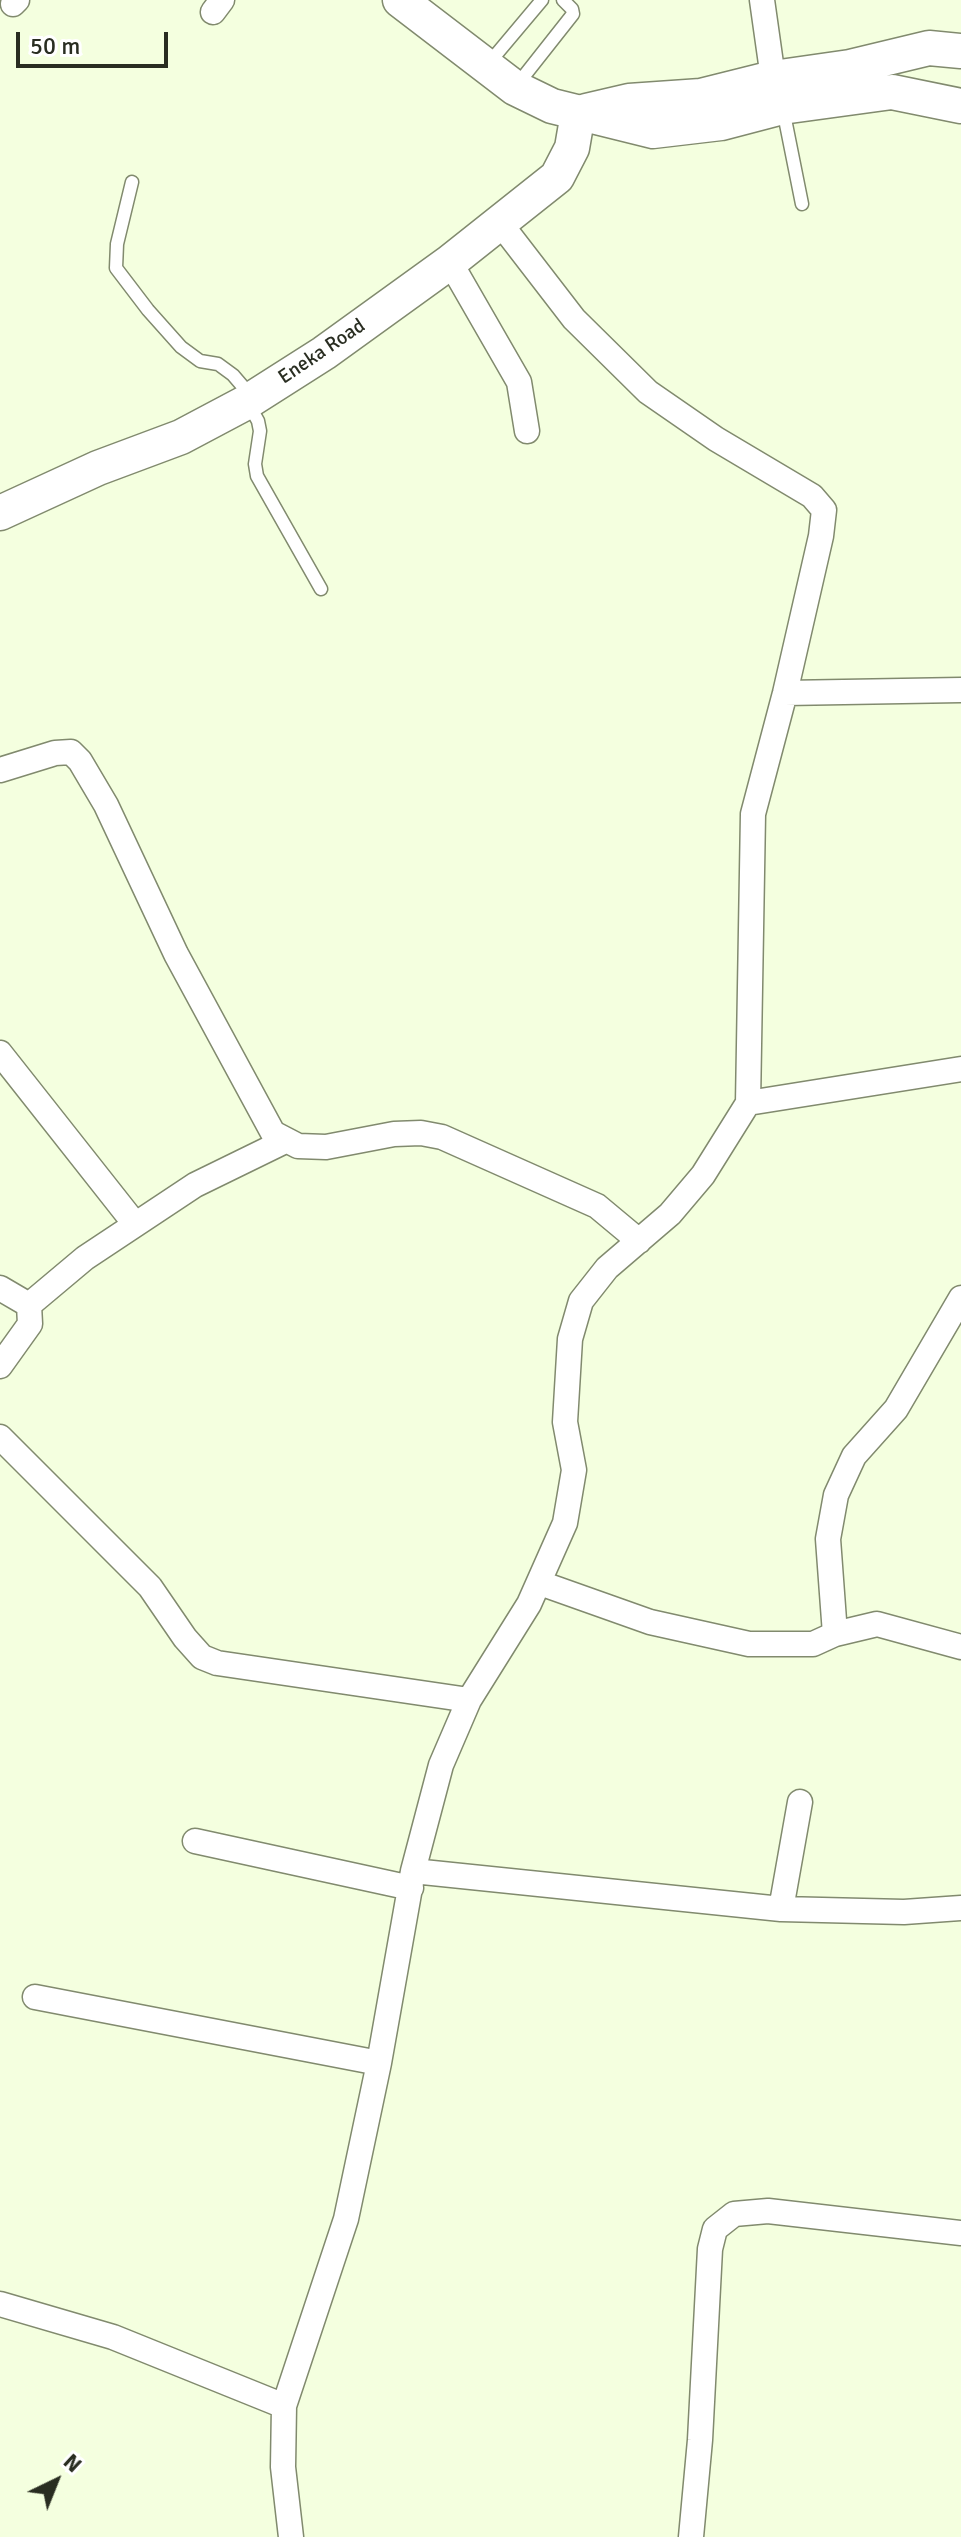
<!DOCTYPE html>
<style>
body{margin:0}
#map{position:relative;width:961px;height:2537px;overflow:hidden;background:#f4ffdf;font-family:Signika,sans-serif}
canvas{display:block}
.north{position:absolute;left:16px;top:2441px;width:80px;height:80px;-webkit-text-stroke:6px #fff;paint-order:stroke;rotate:43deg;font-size:22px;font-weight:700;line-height:32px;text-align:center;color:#292d21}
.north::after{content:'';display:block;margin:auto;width:28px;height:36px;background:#292d21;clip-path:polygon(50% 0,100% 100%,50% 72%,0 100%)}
.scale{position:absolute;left:16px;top:32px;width:152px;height:36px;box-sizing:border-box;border:4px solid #292d21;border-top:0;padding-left:10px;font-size:24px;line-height:28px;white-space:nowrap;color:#292d21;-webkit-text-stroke:6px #fff;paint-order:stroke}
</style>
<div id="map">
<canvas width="961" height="2537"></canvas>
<div class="north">N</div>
<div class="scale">50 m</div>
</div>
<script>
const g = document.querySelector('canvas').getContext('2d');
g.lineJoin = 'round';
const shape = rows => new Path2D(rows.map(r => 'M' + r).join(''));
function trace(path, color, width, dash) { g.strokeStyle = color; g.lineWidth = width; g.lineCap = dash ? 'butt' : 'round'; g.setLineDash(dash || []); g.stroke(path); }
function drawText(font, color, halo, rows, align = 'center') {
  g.font = font + ' Signika,sans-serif'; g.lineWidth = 7; g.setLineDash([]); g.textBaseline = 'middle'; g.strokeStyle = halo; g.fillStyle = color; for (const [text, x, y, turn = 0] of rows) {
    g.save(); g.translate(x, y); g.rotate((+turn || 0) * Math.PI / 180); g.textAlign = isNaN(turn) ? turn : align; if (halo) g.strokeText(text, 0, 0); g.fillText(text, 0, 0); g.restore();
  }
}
const lane = shape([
 [489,63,542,0],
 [517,85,573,14,572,9,563,0],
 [783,109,802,204],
 [132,182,117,244,116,268,148,310,181,347,200,361,218,364,233,375,251,396],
 [249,405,258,421,260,431,255,464,257,476,321,589]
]);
const street = shape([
 [762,0,773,78],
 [13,4,17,0],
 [213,12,222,0],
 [450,262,519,382,527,431],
 [785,693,961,690],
 [0,770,55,753,71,752,80,761,106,805,176,954,273,1133,298,1146,326,1147,394,1134,421,1133,442,1137,597,1206,639,1241],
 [0,1053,135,1224],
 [748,1103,961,1069],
 [0,1288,29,1305,30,1324,0,1366],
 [29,1305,85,1258,195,1185,285,1141],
 [0,1437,150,1587,185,1638,202,1657,217,1663,469,1700],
 [540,1583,650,1622,749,1644,813,1644,835,1634,877,1624,961,1647],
 [835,1634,828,1539,836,1495,854,1456,896,1409,961,1298],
 [195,1841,411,1888],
 [413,1871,781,1909,904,1912,961,1908],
 [781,1909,800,1802],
 [35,1997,379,2063],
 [0,2304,113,2337,284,2406],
 [291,2537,283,2467,284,2406,346,2219,379,2063,413,1871,441,1765,469,1700,529,1604,565,1523,574,1470,565,1422,570,1339,581,1301,607,1268,670,1214,703,1175,748,1103,753,814,785,693,821,536,824,510,812,496,716,439,648,392,574,319,500,223],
 [691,2537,700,2440,710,2249,715,2229,734,2214,768,2211,961,2233]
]);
const secondary = shape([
 [400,0,515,88,552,106,653,131,721,123,782,107,892,92,961,106],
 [586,111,629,101,701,96,773,78,850,67,929,48,961,51],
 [0,513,98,468,181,437,247,402,324,353,450,262,557,177,572,148,578,113]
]);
trace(lane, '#818a6e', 15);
trace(street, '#818a6e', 27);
trace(secondary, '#818a6e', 37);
trace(lane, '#fff', 12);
trace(street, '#fff', 24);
trace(secondary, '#fff', 34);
drawText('20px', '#292d21', '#fff', [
 ["Eneka Road",322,352,-34]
]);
</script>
